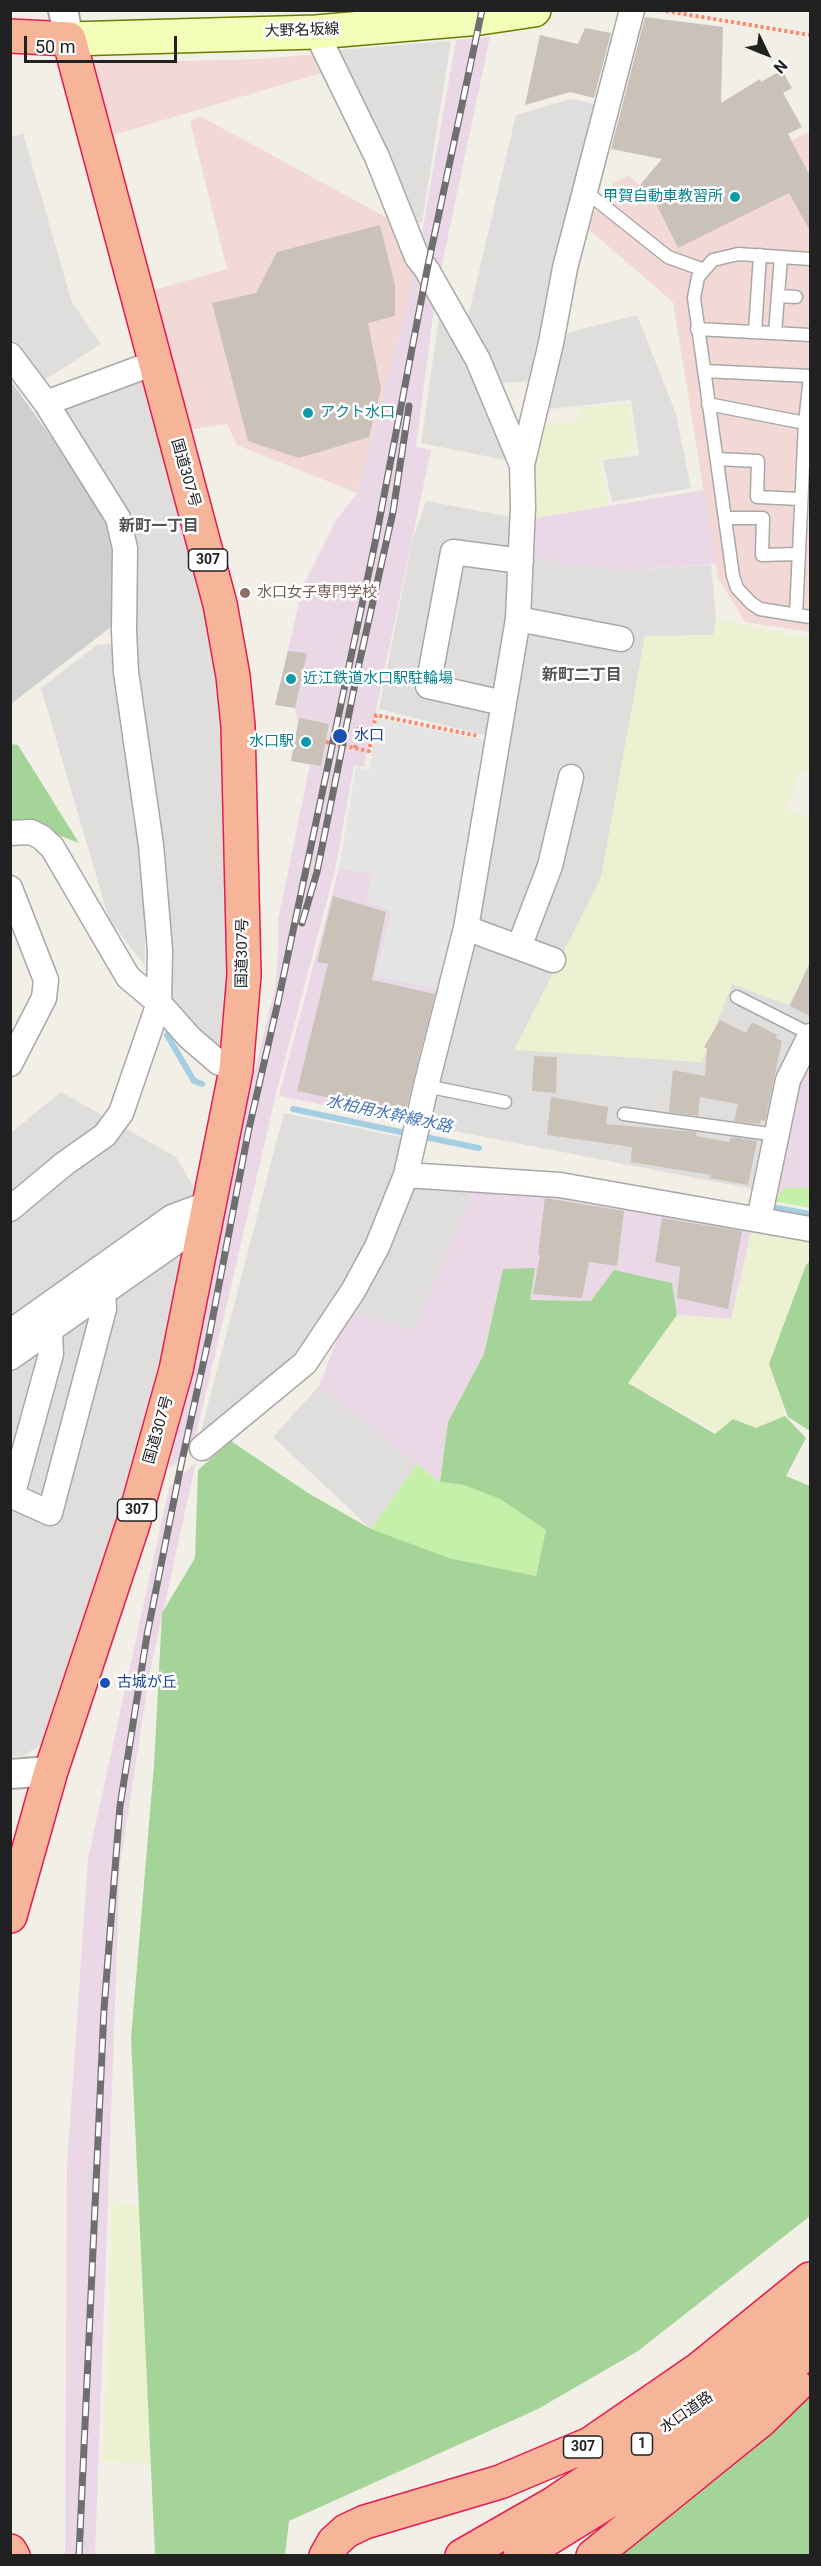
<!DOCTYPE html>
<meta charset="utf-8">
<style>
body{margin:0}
#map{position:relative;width:821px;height:2566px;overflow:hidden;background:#f2efe7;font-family:Roboto,sans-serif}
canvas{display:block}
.frame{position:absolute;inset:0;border:12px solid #212121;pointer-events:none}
.north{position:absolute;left:737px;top:24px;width:60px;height:60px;-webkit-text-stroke:4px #fff;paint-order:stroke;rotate:133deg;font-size:16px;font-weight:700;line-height:24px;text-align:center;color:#212121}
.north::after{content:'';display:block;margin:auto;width:21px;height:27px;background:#212121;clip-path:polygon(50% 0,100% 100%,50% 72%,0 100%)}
.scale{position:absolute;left:24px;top:36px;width:153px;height:27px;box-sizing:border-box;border:3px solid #212121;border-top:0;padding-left:8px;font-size:18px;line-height:21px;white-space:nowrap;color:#212121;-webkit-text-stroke:4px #fff;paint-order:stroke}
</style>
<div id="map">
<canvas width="821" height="2566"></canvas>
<div class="frame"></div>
<div class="north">N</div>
<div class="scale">50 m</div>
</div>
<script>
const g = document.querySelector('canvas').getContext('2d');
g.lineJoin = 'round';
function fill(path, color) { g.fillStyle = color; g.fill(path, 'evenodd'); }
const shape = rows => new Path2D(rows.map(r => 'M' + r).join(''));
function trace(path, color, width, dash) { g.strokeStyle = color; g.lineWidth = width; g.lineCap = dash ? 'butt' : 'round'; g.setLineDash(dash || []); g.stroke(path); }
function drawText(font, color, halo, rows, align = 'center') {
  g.font = font + ' Roboto,"Noto Sans JP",sans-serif'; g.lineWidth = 5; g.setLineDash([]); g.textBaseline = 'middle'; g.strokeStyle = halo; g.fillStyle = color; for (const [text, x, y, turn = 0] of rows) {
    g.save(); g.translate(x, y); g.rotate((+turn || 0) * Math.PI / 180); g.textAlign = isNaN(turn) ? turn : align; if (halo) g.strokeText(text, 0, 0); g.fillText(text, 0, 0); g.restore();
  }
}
fill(shape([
 [451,41,422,222,414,224,334,57,339,50],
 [571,99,596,104,532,381,499,383,467,322,516,115],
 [23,133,72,303,101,344,40,383,11,342,10,138],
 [441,303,515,462,421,443],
 [637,315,676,414,691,488,612,502,603,460,639,455,631,400,541,410,559,335],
 [147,375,216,644,235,896,223,1049,218,1051,172,1007,130,660,56,409],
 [426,501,533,521,532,556,566,564,623,570,711,565,716,618,713,635,645,637,601,878,515,1049,701,1062,732,984,788,1005,810,968,810,1019,778,1077,758,1190,413,1123,455,926,488,736,379,709,412,542],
 [114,643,144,855,145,966,109,919,41,688,97,645],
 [61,1092,176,1157,193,1186,194,1256,159,1399,45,1742,23,1756,11,1756,11,1133],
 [284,1113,405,1138,398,1178,474,1188,415,1331,348,1311,197,1447],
 [319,1386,417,1464,371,1529,273,1437]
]), '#dfdedd');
fill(shape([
 [318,54,325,72,103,138,91,76,97,63,260,59],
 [200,116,400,225,417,262,401,330,357,493,237,445,227,424,181,431,147,292,227,269,190,121],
 [810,131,810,632,745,622,718,578,673,302,586,227,602,195,614,183,628,175,663,206]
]), '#f3d9d5');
fill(shape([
 [490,37,436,293,416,447,431,450,364,767,354,765,335,870,278,1086,193,1448,169,1469,196,1351,237,1143,275,988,278,952,278,920,310,765,291,761,298,722,295,708,275,705,303,586,336,520,357,493,401,330,417,262,456,40],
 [705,490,716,564,623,570,566,564,532,556,535,518],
 [339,868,373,874,391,912,442,989,413,1123,279,1096],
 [810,1059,810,1201,777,1194,797,1083],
 [474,1188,557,1194,753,1225,731,1319,677,1315,672,1283,591,1301,529,1300,503,1269,484,1354,448,1422,440,1482,319,1386,348,1311,415,1331],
 [196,1462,150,1671,120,1866,95,2555,65,2556,67,2166,88,1859,169,1488]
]), '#ebd8e6');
fill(shape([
 [10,380,111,520,117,570,116,623,11,704]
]), '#cfcfcf');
fill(shape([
 [629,404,634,453,599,459,609,505,535,518,530,478,544,424,578,422,578,407],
 [716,618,810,639,810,771,799,770,787,812,810,817,810,968,788,1005,732,984,702,1062,514,1050,601,878,645,636,713,635],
 [753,1225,810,1238,810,1307,782,1417,752,1451,628,1383,677,1315,731,1319],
 [113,2201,139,2207,151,2464,103,2461]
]), '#ecf1d1');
fill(shape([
 [810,1187,810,1208,774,1201,785,1188],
 [417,1464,440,1482,464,1485,500,1499,546,1530,536,1576,449,1558,371,1529]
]), '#c6efa9');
fill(shape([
 [11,744,18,745,79,843,35,826,11,824],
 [810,1261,810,1431,788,1417,769,1364,806,1265],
 [535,1268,530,1300,591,1301,614,1270,672,1283,677,1315,628,1383,715,1434,733,1419,756,1428,785,1416,806,1438,786,1476,810,1486,810,2216,638,2351,538,2409,289,2521,285,2555,155,2555,131,2038,154,1765,162,1613,195,1558,198,1470,231,1441,308,1493,371,1529,449,1558,536,1576,546,1530,500,1499,464,1485,440,1482,448,1422,484,1354,503,1269],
 [810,2397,810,2555,621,2556,753,2450]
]), '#a5d498');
fill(shape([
 [378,718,489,741,442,989,375,977,391,912,366,901,373,874,339,868,356,767,369,770]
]), '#e5e5e5');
trace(shape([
 [167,1035,194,1081,202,1084],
 [293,1109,410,1134],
 [420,1136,479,1148],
 [777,1208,810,1214]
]), '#a4cfe2', 6);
fill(shape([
 [645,17,723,27,721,103,760,79,761,82,782,70,792,88,783,93,802,127,788,134,810,176,810,231,789,193,678,248,652,195,640,185,662,159,611,149],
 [585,28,611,33,594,98,570,92,525,105,540,35,578,44],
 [380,225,395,285,395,316,368,323,381,389,369,437,299,458,248,441,212,303,256,293,277,252],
 [288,651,307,653,295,708,275,705],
 [299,718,329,724,321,766,291,761],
 [333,896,386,912,372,980,435,994,405,1114,297,1091,328,964,317,962],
 [810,962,810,1016,790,1006],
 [720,1020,746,1033,752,1022,777,1035,776,1038,782,1041,765,1121,761,1120,760,1124,734,1121,738,1104,700,1097,698,1116,669,1112,673,1070,705,1076,707,1049,704,1047],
 [534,1056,557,1057,556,1093,532,1091],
 [551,1097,608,1107,606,1124,697,1132,696,1136,729,1142,731,1137,757,1141,748,1185,710,1178,711,1175,631,1162,632,1147,547,1135],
 [545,1198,624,1211,617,1266,589,1262,582,1298,533,1294,540,1255,538,1254],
 [662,1218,742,1231,728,1309,677,1298,680,1267,655,1262]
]), '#cac2b9');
const service = shape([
 [585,191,668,257,704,270],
 [810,259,738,254,713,260,698,277,694,298,733,576,737,588,751,603,760,609,810,617],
 [778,296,796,297],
 [697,329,810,335],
 [755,332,760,255],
 [775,333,781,257],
 [704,371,810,376],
 [708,404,810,424],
 [717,459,758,461,757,497,800,499],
 [726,518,763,518,762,555,797,554],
 [796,615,805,423,810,377],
 [737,997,810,1034],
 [426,1086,505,1102],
 [624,1114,777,1135]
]);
const minor = shape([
 [316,32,377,157,417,257,427,270,478,360,522,465],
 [10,355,46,403,118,518,125,548,124,631,126,672,151,845,160,950,159,1003,121,1113,105,1135,64,1164,10,1209],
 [46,403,154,363],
 [518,619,621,639],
 [503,703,428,686,453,552,521,561],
 [10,833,31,832,41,837,52,847,128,977,159,1003,189,1037,218,1062,236,1070],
 [10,888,46,980,44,998,10,1064],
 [466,928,553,960],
 [519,947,550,866,571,777],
 [406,1175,560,1185,810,1229],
 [759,1219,788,1080,810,1036],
 [50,1330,51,1354,12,1496,50,1513,104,1309,103,1291],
 [10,1332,172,1217,210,1203],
 [10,1358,186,1235,207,1208],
 [202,1448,305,1363,353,1291,377,1247,406,1175,426,1086,466,928,518,619,523,506,522,465,551,343,565,268,632,10]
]);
const tertiary = shape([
 [63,10,69,39],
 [10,1774,51,1771]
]);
const secondary = shape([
 [69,39,316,32,480,18,534,10]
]);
const trunk = shape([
 [10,36,69,39,220,604,233,676,238,726,244,975,236,1070,176,1370,133,1524,51,1771,10,1916],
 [10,2551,13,2556],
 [326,2556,334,2542,346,2531,365,2522,500,2482,590,2444,699,2369,810,2279],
 [462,2556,553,2504,666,2428,724,2386,810,2315],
 [520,2556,609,2501,686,2448,810,2350],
 [593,2556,760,2421,796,2386]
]);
trace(service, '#a8a8a8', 15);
trace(minor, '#a8a8a8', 27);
trace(tertiary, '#a8a8a8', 32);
trace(secondary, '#667f00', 36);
trace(trunk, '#e81b50', 36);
trace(shape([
 [660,10,810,35],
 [326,742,369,751,376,715,478,736],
 [355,748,359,727]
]), '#ff866a', 4, [3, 3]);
trace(service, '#fff', 12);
trace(minor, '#fff', 24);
trace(tertiary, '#fff', 28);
trace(secondary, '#f5feb8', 33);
trace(trunk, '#f6b499', 33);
const rail = shape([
 [302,923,317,872,359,664,393,512,409,406],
 [79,2556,104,2009,120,1806,147,1635,181,1465,209,1337,248,1133,278,1002,375,543,427,270,482,10]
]);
trace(rail, '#6f6f6f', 7);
trace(rail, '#fff', 4.5, [14]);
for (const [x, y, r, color] of [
 [735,197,6,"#0f9aa8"],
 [308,413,6,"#0f9aa8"],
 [245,593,6,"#8d6e63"],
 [291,679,6,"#0f9aa8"],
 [340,736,8,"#1a4fb4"],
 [306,742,6,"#0f9aa8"],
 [105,1683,6,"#1a4fb4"]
]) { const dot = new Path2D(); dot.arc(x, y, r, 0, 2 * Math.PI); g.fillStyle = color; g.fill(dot); trace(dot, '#fff', 2); }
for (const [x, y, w] of [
 [208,560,39],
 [137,1510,39],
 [642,2444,21],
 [583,2447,39]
]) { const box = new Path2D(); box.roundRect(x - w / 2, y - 11, w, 22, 4.5); g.fillStyle = '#fff'; g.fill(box); trace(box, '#212121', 1.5); }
drawText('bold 14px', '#212121', null, [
 ["307",208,560],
 ["307",137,1510],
 ["1",642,2444],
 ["307",583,2447]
]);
drawText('15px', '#212121', '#fff', [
 ["大野名坂線",302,31,-2],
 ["国道307号",185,473,74],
 ["国道307号",243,953,-89],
 ["国道307号",159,1430,-74],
 ["水口道路",687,2413,-35]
]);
drawText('15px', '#0d838f', '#fff', [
 ["甲賀自動車教習所",723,197],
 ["アクト水口",320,413,"left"],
 ["近江鉄道水口駅駐輪場",303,679,"left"],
 ["水口駅",294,742]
], 'right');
drawText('15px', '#785e54', '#fff', [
 ["水口女子専門学校",257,593]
], 'left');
drawText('15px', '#164399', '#fff', [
 ["水口",354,736],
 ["古城が丘",117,1683]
], 'left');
drawText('bold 16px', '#545454', '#fff', [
 ["新町一丁目",159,527],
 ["新町二丁目",582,676]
]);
drawText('italic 16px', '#4575b8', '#fff', [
 ["水柏用水幹線水路",389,1115,12]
]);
</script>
